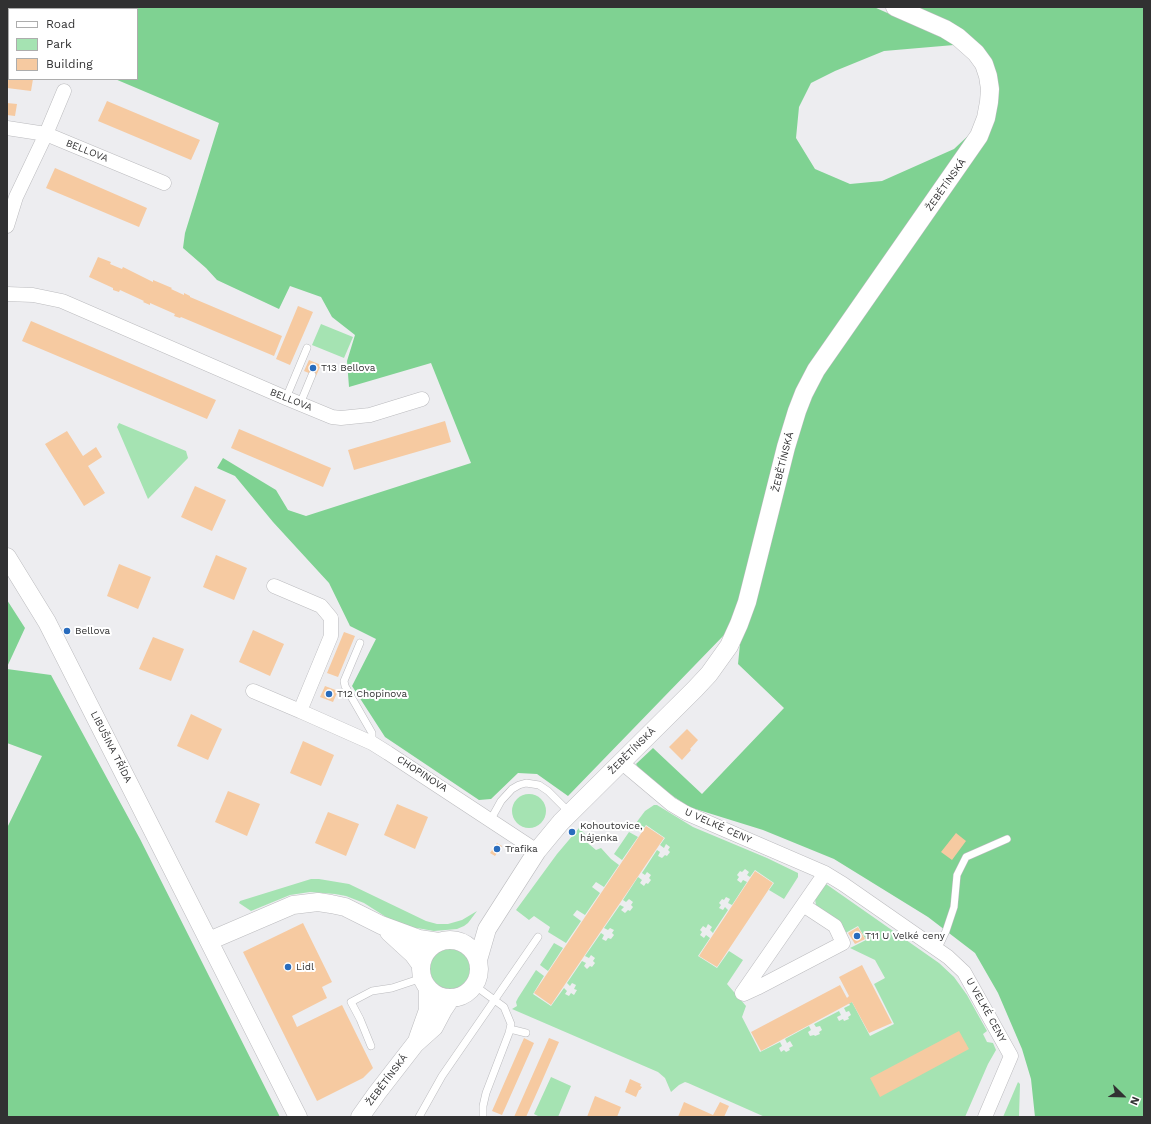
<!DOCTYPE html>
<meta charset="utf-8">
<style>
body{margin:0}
#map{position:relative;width:1151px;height:1124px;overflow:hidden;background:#ededf0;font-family:"Work Sans",sans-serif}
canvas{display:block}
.frame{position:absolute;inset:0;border:8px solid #313132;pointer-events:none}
.legend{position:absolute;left:8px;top:8px;width:130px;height:72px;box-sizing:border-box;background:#fff;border:1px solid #adadad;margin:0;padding:5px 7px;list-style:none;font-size:12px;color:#313132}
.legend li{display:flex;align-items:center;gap:8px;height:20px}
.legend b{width:20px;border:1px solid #adadad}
.north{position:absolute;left:1103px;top:1076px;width:40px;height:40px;-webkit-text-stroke:3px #fff;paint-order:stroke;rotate:113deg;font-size:11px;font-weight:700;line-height:16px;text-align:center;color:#313132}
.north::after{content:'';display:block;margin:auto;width:14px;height:18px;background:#313132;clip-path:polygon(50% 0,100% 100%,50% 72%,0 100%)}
</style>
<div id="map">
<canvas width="1151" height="1124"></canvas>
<div class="frame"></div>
<ul class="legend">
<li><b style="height:5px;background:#fff"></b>Road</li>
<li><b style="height:11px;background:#a5e3b2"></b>Park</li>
<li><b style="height:11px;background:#f6caa1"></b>Building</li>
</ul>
<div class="north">N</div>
</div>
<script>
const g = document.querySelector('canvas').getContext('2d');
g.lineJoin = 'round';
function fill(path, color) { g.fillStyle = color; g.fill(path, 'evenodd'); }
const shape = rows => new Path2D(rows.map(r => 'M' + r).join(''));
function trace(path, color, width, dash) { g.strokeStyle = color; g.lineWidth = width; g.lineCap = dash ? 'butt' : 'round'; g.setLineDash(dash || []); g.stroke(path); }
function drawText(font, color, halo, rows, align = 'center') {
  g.font = font + ' "Work Sans",sans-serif'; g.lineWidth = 4; g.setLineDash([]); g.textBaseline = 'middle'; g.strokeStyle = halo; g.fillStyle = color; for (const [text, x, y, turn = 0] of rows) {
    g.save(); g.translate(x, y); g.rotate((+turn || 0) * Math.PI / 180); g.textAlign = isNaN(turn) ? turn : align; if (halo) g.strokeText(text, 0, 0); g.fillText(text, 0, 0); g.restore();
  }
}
fill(shape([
 [321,324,353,337,344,358,312,345],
 [119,423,186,451,188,458,148,499,117,427],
 '512 811a17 17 0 1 1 34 0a17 17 0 1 1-34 0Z',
 [654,805,657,805,693,827,767,858,798,873,798,877,784,899,769,890,774,883,755,870,750,877,747,875,749,872,745,869,742,872,740,871,737,875,739,877,737,880,741,883,743,880,747,882,732,905,728,903,730,899,726,897,724,900,722,899,719,903,721,905,719,908,723,910,725,907,728,910,714,931,713,933,710,930,712,927,708,924,706,928,703,926,700,930,702,932,700,935,704,938,706,935,710,938,698,956,717,968,729,951,743,960,727,984,746,1006,742,1017,760,1052,780,1042,782,1046,779,1048,781,1052,784,1050,786,1052,790,1050,789,1048,793,1046,790,1041,787,1043,785,1039,809,1026,811,1030,808,1032,810,1036,814,1035,815,1036,820,1034,819,1032,822,1030,820,1026,816,1027,814,1024,839,1011,841,1015,837,1017,839,1021,843,1019,844,1021,849,1019,848,1017,851,1015,849,1011,846,1012,844,1008,850,1005,849,1003,852,1002,870,1036,894,1024,874,984,885,978,875,960,850,948,866,940,858,926,842,935,816,905,815,899,826,884,939,963,954,977,967,995,987,1031,983,1034,987,1042,993,1043,996,1050,988,1064,965,1117,765,1117,688,1083,685,1082,679,1085,671,1092,665,1078,658,1072,512,1009,517,1006,516,1002,518,998,536,970,544,976,533,994,551,1006,564,988,567,991,565,994,569,996,571,993,574,995,577,990,574,989,576,985,572,983,570,986,567,983,582,961,586,963,584,966,587,969,590,966,592,967,595,963,593,961,595,958,591,955,589,958,585,956,601,933,604,935,602,939,606,941,608,938,611,939,614,935,612,933,614,930,610,928,608,930,604,928,620,905,624,907,621,910,625,913,628,910,630,911,633,907,631,905,633,902,629,899,626,902,623,900,638,877,642,880,640,883,644,886,646,883,648,884,651,880,649,878,651,875,647,872,645,875,642,873,657,850,660,852,658,856,662,858,665,855,667,856,670,852,668,850,670,847,666,844,664,848,660,845,665,838,646,825,641,832,633,827,645,811],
 [579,828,586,835,583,839,596,850,601,848,611,859,619,865,604,887,596,882,592,887,600,893,585,915,577,910,573,915,581,921,566,943,548,932,550,927,534,916,529,920,516,910,557,854],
 [629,832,638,837,622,860,614,854],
 [311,879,319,879,349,884,426,921,437,924,448,924,462,920,477,911,468,923,464,926,457,929,434,931,417,928,414,931,397,924,364,903,346,896,335,894,310,892,290,895,251,911,239,903,240,901],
 [554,943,563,948,548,971,540,965],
 '430 969a20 20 0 1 1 40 0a20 20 0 1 1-40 0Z',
 [551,1077,571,1086,558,1117,540,1117,534,1114],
 [1018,1082,1020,1084,1019,1117,1003,1117]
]), '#a5e3b2');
fill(shape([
 [7,7,68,7,67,9,9,9,9,42,7,42],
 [131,7,874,7,941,37,954,45,884,51,835,71,811,83,799,107,796,138,815,169,850,184,882,181,954,149,971,133,809,366,739,600,726,633,568,796,537,774,518,773,491,799,479,800,385,737,352,686,376,639,350,626,329,583,273,522,235,476,217,468,223,458,276,490,288,510,306,516,471,463,431,363,349,387,347,361,355,335,332,317,321,297,290,286,279,309,217,280,206,268,183,248,185,233,219,123,115,79,137,79,137,9,133,9],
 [915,7,1144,7,1144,1117,1035,1117,1031,1079,1022,1049,998,993,975,953,928,917,834,859,763,830,689,807,664,790,638,767,636,764,653,748,702,794,784,708,738,664,740,644,747,627,804,414,823,375,986,140,996,74],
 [7,600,25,628,7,667],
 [7,669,51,675,140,839,280,1117,7,1117,7,828,42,756,7,743]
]), '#7fd292');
fill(shape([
 [7,67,9,67,9,79,33,79,31,91,7,88],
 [107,101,200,140,191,160,98,121],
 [7,103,17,104,15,116,7,115],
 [55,168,147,208,139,227,46,188],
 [98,257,111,262,110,264,122,269,123,267,153,282,153,280,172,288,171,289,184,295,184,293,190,296,190,297,282,336,274,356,181,317,180,318,174,316,175,314,150,303,150,305,143,302,144,301,120,290,119,292,113,290,113,288,89,277],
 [298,306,313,312,290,365,276,359],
 [31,321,216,400,207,419,22,341],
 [309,360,321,365,316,376,304,371],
 [445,421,451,442,354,470,348,450],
 [239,429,331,468,323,487,231,448],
 [67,431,83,456,96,447,102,457,88,466,105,493,84,506,45,444],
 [195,486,226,500,212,531,181,517],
 [216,555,247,568,234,600,203,587],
 [119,564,151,577,138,609,107,596],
 [253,630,284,644,270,676,239,662],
 [344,632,355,636,338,677,327,673],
 [153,637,184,649,171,681,139,669],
 [325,686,338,691,333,702,320,697],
 [191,714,222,729,208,760,177,746],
 [687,729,698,740,690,749,691,750,682,760,669,747],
 [303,741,334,755,321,786,290,773],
 [228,791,260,804,247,836,215,822],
 [397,804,428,817,415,849,384,835],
 [328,812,359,824,346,856,315,843],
 [646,826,664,838,551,1005,534,993],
 [956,833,966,841,952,860,941,852],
 [497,843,502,846,495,856,490,853],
 [755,871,773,883,717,967,699,956],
 [303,923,332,982,322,987,327,998,292,1016,297,1027,342,1005,373,1068,363,1078,317,1101,243,952],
 [858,927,865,939,855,944,848,933],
 [862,965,892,1023,869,1033,852,1002,761,1051,751,1032,840,985,847,998,849,996,839,977],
 [959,1031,969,1049,880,1097,870,1078],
 [524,1038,534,1043,502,1115,492,1111],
 [549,1038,559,1042,539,1088,526,1117,514,1117],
 [630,1079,641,1084,640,1086,642,1087,640,1090,639,1090,636,1097,625,1092],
 [595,1096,621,1107,617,1117,587,1117],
 [684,1102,713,1115,720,1102,729,1106,724,1117,678,1117]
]), '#f6caa1');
const service = shape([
 [286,398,307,348],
 [300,404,312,375],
 [360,643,344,681,345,686,372,733,372,743],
 [491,819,501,801,512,789,519,785,526,783,539,785,548,791,570,813],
 [937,950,946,931,954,907,957,875,966,857,1007,839],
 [474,985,504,1007,511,1024,509,1033,486,1093,483,1106,483,1117],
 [510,1029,526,1033],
 [371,1046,360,1019,351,1002,372,991,392,988,422,978],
 [419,1117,442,1076,538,937]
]);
const minor = shape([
 [7,128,46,134,164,183],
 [7,226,16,197,46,134,64,91],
 [7,294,33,295,62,301,286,398,332,417,341,418,370,415,422,399],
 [274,586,321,606,331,618,331,636,300,711,372,743,388,753,537,851],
 [253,691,300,711],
 [621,762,671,804,686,813,825,873,843,884,948,957,964,972,1011,1056,985,1117],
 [803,905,835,926,843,943,757,988,744,994,742,993,821,879,825,873]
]);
const tertiary = shape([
 [7,557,47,622,298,1117],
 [389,932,413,954,421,965],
 '421 969a29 29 0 1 1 58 0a29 29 0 1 1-58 0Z',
 [209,941,293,905,318,902,331,904,345,907,381,925,419,939,439,942],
 [478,960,487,929,537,851,561,822,695,689,709,674,729,646,739,624,747,602,786,447,797,411,804,393,816,370,979,136,986,118,989,102,990,89,988,76,984,64,976,53,958,37,945,29,895,7],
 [418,1038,428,1010,428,988],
 [360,1117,377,1093,415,1044,434,1027,443,1010,451,998]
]);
trace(service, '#bbbbbe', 8);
trace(minor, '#bbbbbe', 15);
trace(tertiary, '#bbbbbe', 19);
trace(service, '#fff', 7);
trace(minor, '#fff', 14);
trace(tertiary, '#fff', 18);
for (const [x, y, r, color] of [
 [313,368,4,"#296cbd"],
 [67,631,4,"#296cbd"],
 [329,694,4,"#296cbd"],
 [572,832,4,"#296cbd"],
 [497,849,4,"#296cbd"],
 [857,936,4,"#296cbd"],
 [288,967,4,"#296cbd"]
]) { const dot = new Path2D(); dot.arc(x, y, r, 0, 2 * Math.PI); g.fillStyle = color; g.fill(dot); trace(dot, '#fff', 1.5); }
drawText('10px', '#313132', '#fff', [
 ["BELLOVA",87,151,22],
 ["ŽEBĚTÍNSKÁ",946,185,-55],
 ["BELLOVA",291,400,22],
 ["ŽEBĚTÍNSKÁ",783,462,-76],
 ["LIBUŠINA TŘÍDA",111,747,63],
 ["ŽEBĚTÍNSKÁ",632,751,-45],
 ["CHOPINOVA",422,774,33],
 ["U VELKÉ CENY",718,826,24],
 ["U VELKÉ CENY",986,1010,61],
 ["ŽEBĚTÍNSKÁ",387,1080,-53]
]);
drawText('10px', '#313132', '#fff', [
 ["T13 Bellova",321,368],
 ["Bellova",75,631],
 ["T12 Chopinova",337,694],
 ["Kohoutovice,",580,826],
 ["hájenka",580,838],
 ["Trafika",505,849],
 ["T11 U Velké ceny",865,936],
 ["Lidl",296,967]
], 'left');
</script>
